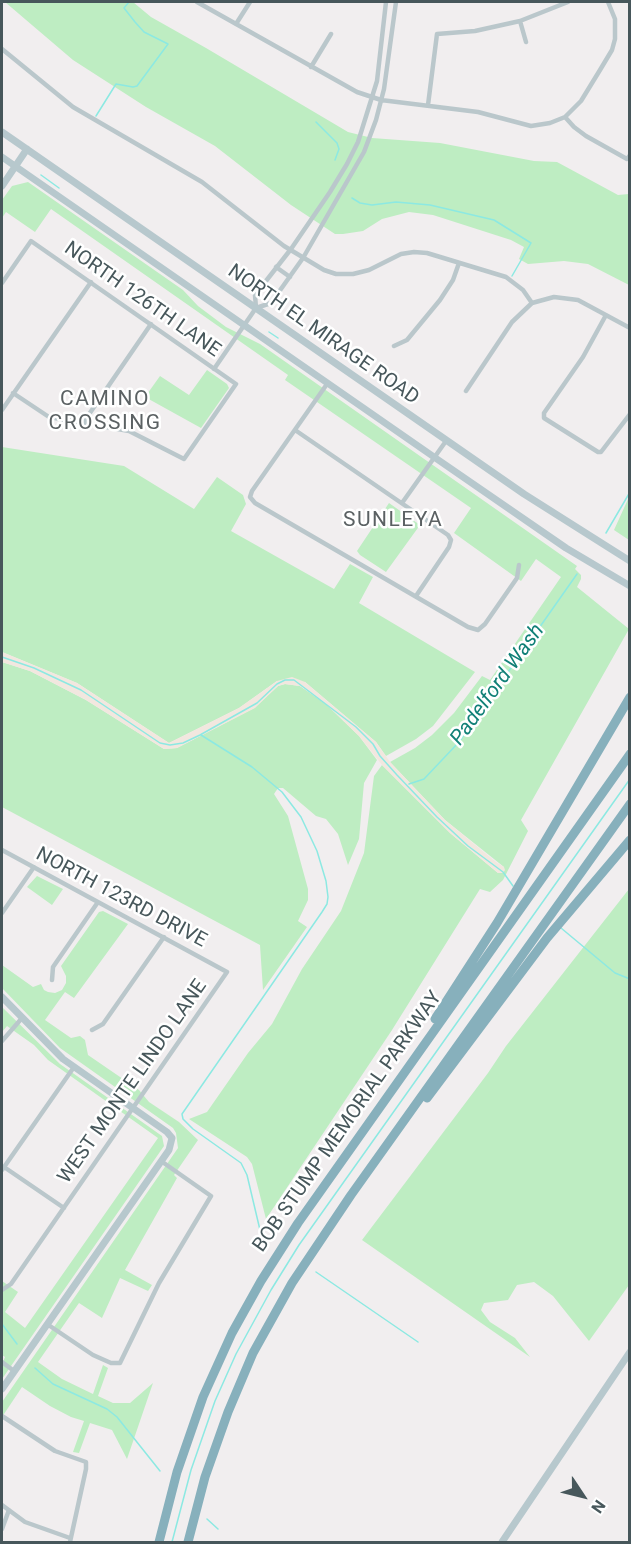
<!DOCTYPE html>
<style>
body{margin:0}
#map{position:relative;width:631px;height:1544px;overflow:hidden;background:#f1eeef;font-family:Roboto,sans-serif}
canvas{display:block}
.frame{position:absolute;inset:0;border:3px solid #47575b;pointer-events:none}
.north{position:absolute;left:553px;top:1466px;width:60px;height:60px;-webkit-text-stroke:4px #fff;paint-order:stroke;rotate:125deg;font-size:16px;font-weight:700;line-height:24px;text-align:center;color:#47575b}
.north::after{content:'';display:block;margin:auto;width:21px;height:27px;background:#47575b;clip-path:polygon(50% 0,100% 100%,50% 72%,0 100%)}
</style>
<div id="map">
<canvas width="631" height="1544"></canvas>
<div class="frame"></div>
<div class="north">N</div>
</div>
<script>
const g = document.querySelector('canvas').getContext('2d');
g.lineJoin = 'round';
function fill(path, color) { g.fillStyle = color; g.fill(path, 'evenodd'); }
const shape = rows => new Path2D(rows.map(r => 'M' + r).join(''));
function trace(path, color, width, dash) { g.strokeStyle = color; g.lineWidth = width; g.lineCap = dash ? 'butt' : 'round'; g.setLineDash(dash || []); g.stroke(path); }
function drawText(font, color, halo, rows, align = 'center') {
  g.font = font + ' Roboto,sans-serif'; g.lineWidth = 5; g.setLineDash([]); g.textBaseline = 'middle'; g.strokeStyle = halo; g.fillStyle = color; for (const [text, x, y, turn = 0] of rows) {
    g.save(); g.translate(x, y); g.rotate((+turn || 0) * Math.PI / 180); g.textAlign = isNaN(turn) ? turn : align; if (halo) g.strokeText(text, 0, 0); g.fillText(text, 0, 0); g.restore();
  }
}
fill(shape([
 [5,2,133,2,151,17,206,48,348,132,372,138,440,143,534,161,557,162,618,195,629,194,629,285,588,264,564,261,528,264,519,259,524,247,511,240,433,215,409,212,382,219,363,231,343,234,335,234,291,205,215,146,146,107,73,60],
 [28,182,183,290,198,306,226,327,260,344,577,566,575,569,581,575,581,579,577,587,629,629,521,820,528,831,503,880,490,892,480,889,392,1030,266,1219,252,1164,247,1157,189,1119,207,1112,248,1053,272,1024,302,969,341,911,364,853,374,776,382,765,450,833,498,873,504,867,445,820,390,762,415,748,432,735,454,713,482,676,490,680,561,577,536,559,521,581,454,533,471,508,285,380,288,375,51,209,35,232,6,212,2,218,2,200,12,186],
 [207,370,227,384,229,388,201,428,145,397,160,376,189,395],
 [2,447,124,466,194,509,217,477,243,495,246,504,231,531,334,589,350,564,373,577,359,603,475,672,433,726,416,739,386,756,376,742,305,682,277,681,239,708,169,743,77,683,2,652],
 [629,497,629,540,614,530],
 [389,503,420,525,386,572,360,555,357,551],
 [2,662,30,671,86,700,164,749,177,748,254,708,278,686,285,684,300,686,326,704,359,736,377,760,364,783,359,839,348,865,338,834,326,819,316,816,283,788,278,788,274,794,288,816,308,889,308,900,298,921,307,927,263,990,260,945,2,807],
 [37,876,63,889,52,905,27,887],
 [629,889,629,1285,589,1341,553,1296,534,1282,517,1285,508,1300,484,1303,481,1310,490,1322,515,1338,530,1357,362,1240,488,1073,506,1046],
 [103,911,128,924,74,998,65,992,45,1020,71,1038,80,1036,85,1040,88,1055,139,1090,149,1102,179,1122,198,1140,174,1175,177,1178,125,1270,152,1285,148,1291,120,1278,102,1318,79,1303,38,1362,62,1379,93,1394,103,1365,108,1368,98,1396,113,1403,130,1403,153,1383,127,1459,112,1430,90,1423,79,1453,73,1452,84,1421,71,1417,50,1406,22,1387,2,1417,2,1402,178,1148,176,1133,173,1128,60,1048,2,988,2,965,33,987,41,984,44,990,48,992,55,993,62,990,66,983,66,976,61,966,99,912],
 [2,1007,60,1064,162,1136,164,1146,2,1379,2,1364,5,1357,2,1355,2,1281,18,1292,5,1312,25,1328,158,1138,48,1060,34,1045,7,1026,2,1032]
]), '#beedc2');
fill(shape([
 [2,652,77,683,169,743,239,708,277,681,292,677,305,682,376,742,390,762,445,820,496,862,504,867,505,870,503,873,498,873,450,833,382,765,359,736,326,704,300,686,285,684,278,686,255,708,177,748,164,749,86,700,30,671,2,662]
]), '#f2e7df');
trace(shape([
 [96,116,116,84,133,87,137,86,168,44,144,32,135,22,124,8,129,2],
 [316,122,337,143,339,149,335,160],
 [41,175,59,188],
 [352,198,360,203,372,205,396,202,430,205,494,220,531,243,512,276],
 [269,332,278,338],
 [606,533,630,492],
 [2,657,34,668,81,690,160,743,170,745,183,743,200,735,257,703,277,684,285,680,294,680,356,727,373,744,380,756,397,775,437,817,468,846,503,872,513,886],
 [201,735,252,767,282,792,301,817,317,851,326,881,328,897,327,904,322,912,182,1114,183,1119,193,1129,241,1163,247,1175,260,1230,265,1237],
 [409,784,424,779,459,742,577,574],
 [561,928,615,973,630,979],
 [316,1272,418,1342],
 [2,1324,17,1344],
 [35,1368,53,1384,107,1409,117,1417,160,1471],
 [207,1519,218,1529],
 [172,1542,191,1470,215,1401,236,1354,271,1290,299,1245,630,779]
]), '#8ce9e2', 1.5);
trace(shape([
 [197,2,357,92,381,100,478,112,531,126,550,123,565,117,581,101,600,70,612,50,615,39,615,19,608,2],
 [520,21,526,42],
 [236,24,250,2],
 [2,49,73,107,202,182,284,246,324,270,336,274,353,274,369,270,401,254,414,252,427,253,506,277,523,290,532,303],
 [311,67,331,34],
 [428,105,437,34,475,31,520,21,568,2],
 [565,117,574,127,586,136,627,159,630,155],
 [276,267,290,277],
 [2,283,31,241,236,384,184,459,129,431,49,417,13,393],
 [256,308,255,295,291,249,330,192,347,164,358,142,377,81,386,2],
 [606,315,583,357,544,413,544,418,598,452,601,452,630,414],
 [394,346,407,340,440,300,453,280,459,263],
 [214,369,256,308,271,303,303,258,364,152,376,120,384,89,396,2],
 [327,384,252,491,250,497,255,503,468,627,478,630,485,624,517,578,519,565],
 [466,391,512,322,532,303,554,297,578,300,630,328],
 [2,410,91,282],
 [83,423,151,324],
 [295,430,448,535,451,540,449,547,416,596],
 [402,503,446,441],
 [2,850,227,972,11,1284,2,1290],
 [2,913,34,867],
 [52,980,53,967,98,902],
 [92,1030,103,1024,164,937],
 [2,1041,22,1018],
 [4,1167,64,1208],
 [2,1170,74,1067],
 [47,1324,93,1355,111,1363,120,1363,159,1283,211,1196,161,1161],
 [2,1362,14,1371],
 [2,1416,55,1451,86,1462,86,1469,70,1542],
 [2,1505,25,1522,70,1538],
 [2,1529,9,1510]
]), '#bac7cb', 4.5);
trace(shape([
 [2,132,524,494,630,561],
 [2,157,434,457,566,548,630,586],
 [2,186,27,149],
 [2,997,63,1059,167,1132,172,1138,169,1150,2,1389],
 [502,1542,630,1352]
]), '#b7c8cd', 7);
trace(shape([
 [435,1019,497,923,630,697],
 [427,1098,547,938,630,840],
 [159,1542,177,1472,203,1397,232,1333,261,1281,298,1223,630,754],
 [188,1542,205,1477,228,1412,253,1353,292,1283,351,1195,630,804]
]), '#87b0bc', 9);
drawText('20px', '#47575b', '#fff', [
 ["NORTH 126TH LANE",142,300,35],
 ["NORTH EL MIRAGE ROAD",323,335,35],
 ["NORTH 123RD DRIVE",121,898,28],
 ["WEST MONTE LINDO LANE",133,1082,-55],
 ["BOB STUMP MEMORIAL PARKWAY",348,1122,-55]
]);
g.letterSpacing = '1.5px';
drawText('21px', '#5b6163', '#fff', [
 ["CAMINO",105,400],
 ["CROSSING",105,424],
 ["SUNLEYA",393,521]
]);
g.letterSpacing = '0px';
drawText('italic 21px', '#108077', '#fff', [
 ["Padelford Wash",498,685,-54]
]);
</script>
